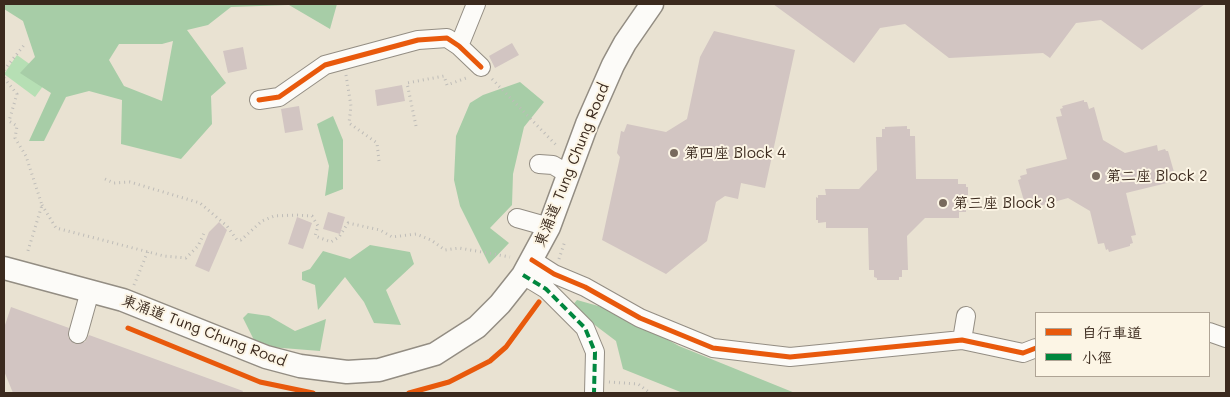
<!DOCTYPE html>
<meta charset="utf-8">
<style>
body{margin:0}
#map{position:relative;width:1230px;height:397px;overflow:hidden;background:#e9e2d2;font-family:Mali,"LXGW WenKai TC",sans-serif}
canvas{display:block}
.frame{position:absolute;inset:0;border:5px solid #3b2a1e;pointer-events:none}
.legend{position:absolute;left:1035px;top:312px;width:175px;height:65px;box-sizing:border-box;background:#fcf5e5;border:1px solid #afa495;margin:0;padding:6px 9px;list-style:none;font-size:15px;color:#3b2a1e}
.legend li{display:flex;align-items:center;gap:10px;height:25px}
.legend b{width:25px;border:1px solid #afa495}
</style>
<div id="map">
<canvas width="1230" height="397"></canvas>
<div class="frame"></div>
<ul class="legend">
<li><b style="height:6px;background:#e8590c"></b>自行車道</li>
<li><b style="height:6px;background:#00873e"></b>小徑</li>
</ul>
</div>
<script>
const g = document.querySelector('canvas').getContext('2d');
g.lineJoin = 'round';
function fill(path, color) { g.fillStyle = color; g.fill(path, 'evenodd'); }
const shape = rows => new Path2D(rows.map(r => 'M' + r).join(''));
function trace(path, color, width, dash) { g.strokeStyle = color; g.lineWidth = width; g.lineCap = dash ? 'butt' : 'round'; g.setLineDash(dash || []); g.stroke(path); }
function drawText(font, color, halo, rows, align = 'center') {
  g.font = font + ' Mali,"LXGW WenKai TC",sans-serif'; g.lineWidth = 4; g.setLineDash([]); g.textBaseline = 'middle'; g.strokeStyle = halo; g.fillStyle = color; for (const [text, x, y, turn = 0] of rows) {
    g.save(); g.translate(x, y); g.rotate((+turn || 0) * Math.PI / 180); g.textAlign = isNaN(turn) ? turn : align; if (halo) g.strokeText(text, 0, 0); g.fillText(text, 0, 0); g.restore();
  }
}
fill(shape([
 [17,55,49,78,35,97,4,74]
]), '#b6dfb4');
fill(shape([
 [4,4,337,4,330,29,289,5,231,7,208,25,187,30,226,83,211,96,212,124,181,159,121,144,122,100,89,91,66,97,44,141,29,141,51,93,20,73,35,57,23,21,4,9],
 [173,41,162,101,124,86,109,60,119,44,162,44],
 [520,82,544,102,524,127,513,174,512,205,490,228,509,243,489,264,460,206,454,180,456,136,470,103,483,95],
 [333,116,343,140,343,189,325,196,329,166,317,124],
 [370,245,410,252,414,264,386,290,401,325,374,323,364,302,345,277,318,310,315,285,302,280,302,272,310,269,323,251,350,259],
 [577,300,616,311,679,346,795,393,683,393,623,369,616,341,571,307],
 [248,313,269,316,295,331,326,319,320,351,257,346,243,318]
]), '#a7cda7');
fill(shape([
 [773,4,1205,4,1142,50,1101,20,1076,23,1050,58,1043,53,949,58,905,24,880,28,854,63],
 [714,31,795,50,765,188,741,183,738,199,725,196,716,202,707,241,666,274,602,240,620,157,617,153,621,131,624,132,627,124,666,132,687,119,700,57],
 [512,43,519,55,495,68,489,56],
 [243,47,247,69,228,73,223,51],
 [402,85,405,101,377,106,375,90],
 [1084,100,1084,102,1087,102,1089,109,1094,107,1103,140,1125,153,1157,145,1158,151,1165,149,1166,151,1168,151,1174,172,1172,176,1165,178,1167,183,1126,193,1136,235,1131,236,1133,243,1130,244,1130,246,1109,252,1108,249,1106,250,1104,243,1098,244,1090,211,1068,198,1036,207,1034,201,1027,203,1026,200,1024,201,1018,180,1021,179,1020,176,1027,174,1026,169,1067,159,1056,117,1062,116,1060,109,1063,108,1062,106],
 [299,106,303,130,285,133,281,109],
 [907,126,907,129,910,129,910,136,915,136,916,179,958,179,958,184,966,184,966,187,968,187,968,209,966,209,966,212,959,212,959,218,925,218,907,236,908,270,902,270,902,277,899,277,899,280,877,280,877,278,874,277,874,270,869,270,868,228,826,228,826,222,818,223,818,220,816,220,816,197,818,198,818,195,826,195,825,189,859,189,877,170,876,137,882,137,882,129,885,129,885,127],
 [328,212,345,217,340,234,323,229],
 [297,217,312,223,303,249,288,244],
 [219,222,227,230,209,272,195,266,209,232],
 [11,307,69,328,68,337,75,344,85,342,89,335,243,391,242,393,13,393,4,371,4,328]
]), '#d2c5c2');
const minor = shape([
 [459,46,476,4],
 [259,100,279,97,325,65,418,40,447,38,459,46,481,67],
 [539,164,553,165,568,174],
 [517,218,549,227],
 [532,260,554,274,585,287,640,318,713,348,790,357,962,340,1023,353,1036,348],
 [523,275,546,289,585,328,595,352,594,393],
 [1209,332,1226,338],
 [78,334,90,291],
 [962,340,966,316]
]);
const major = shape([
 [4,268,123,300,266,357,300,366,347,372,379,370,435,354,477,327,500,304,523,275,549,227,587,124,613,65,625,43,652,4]
]);
trace(minor, '#938d83', 20);
trace(major, '#938d83', 25);
trace(shape([
 [4,70,25,44],
 [346,75,351,106,349,123,377,143,379,161],
 [4,78,17,94,9,121,17,126,15,138,26,156,42,205,27,254],
 [492,79,558,147],
 [416,126,407,83,444,76,447,85,469,77],
 [105,179,114,183,130,182,200,203,227,226,237,240,241,240,262,221,274,216,296,215,312,216,318,226,315,236,331,242,339,237,348,223,380,230,392,237,416,234,431,240,445,250,459,248,510,257],
 [42,205,56,228,164,256,186,258,198,246,205,231],
 [559,259,565,241],
 [134,285,148,251],
 [609,382,638,384,650,393]
]), '#bebcb8', 3, [1, 4]);
trace(minor, '#fcfbf8', 18);
trace(major, '#fcfbf8', 22);
trace(shape([
 [523,275,546,289,585,328,595,352,594,393]
]), '#00873e', 4, [8, 4]);
trace(shape([
 [259,100,279,97,325,65,418,40,447,38,459,46,481,67],
 [532,260,554,274,585,287,640,318,713,348,790,357,962,340,1023,353,1036,348],
 [128,328,260,382,313,393],
 [409,393,449,382,490,361,506,347,539,302]
]), '#e8590c', 5);
for (const [x, y, r, color] of [
 [674,153,5,"#786a5d"],
 [1096,176,5,"#786a5d"],
 [943,203,5,"#786a5d"]
]) { const dot = new Path2D(); dot.arc(x, y, r, 0, 2 * Math.PI); g.fillStyle = color; g.fill(dot); trace(dot, '#fcf5e5', 2); }
drawText('15px', '#3b2a1e', '#fcf5e5', [
 ["第四座 Block 4",684,153],
 ["第二座 Block 2",1106,176],
 ["第三座 Block 3",953,203]
], 'left');
drawText('15px', '#3b2a1e', '#fcf5e5', [
 ["東涌道 Tung Chung Road",572,165,-68],
 ["東涌道 Tung Chung Road",204,331,21]
]);
</script>
